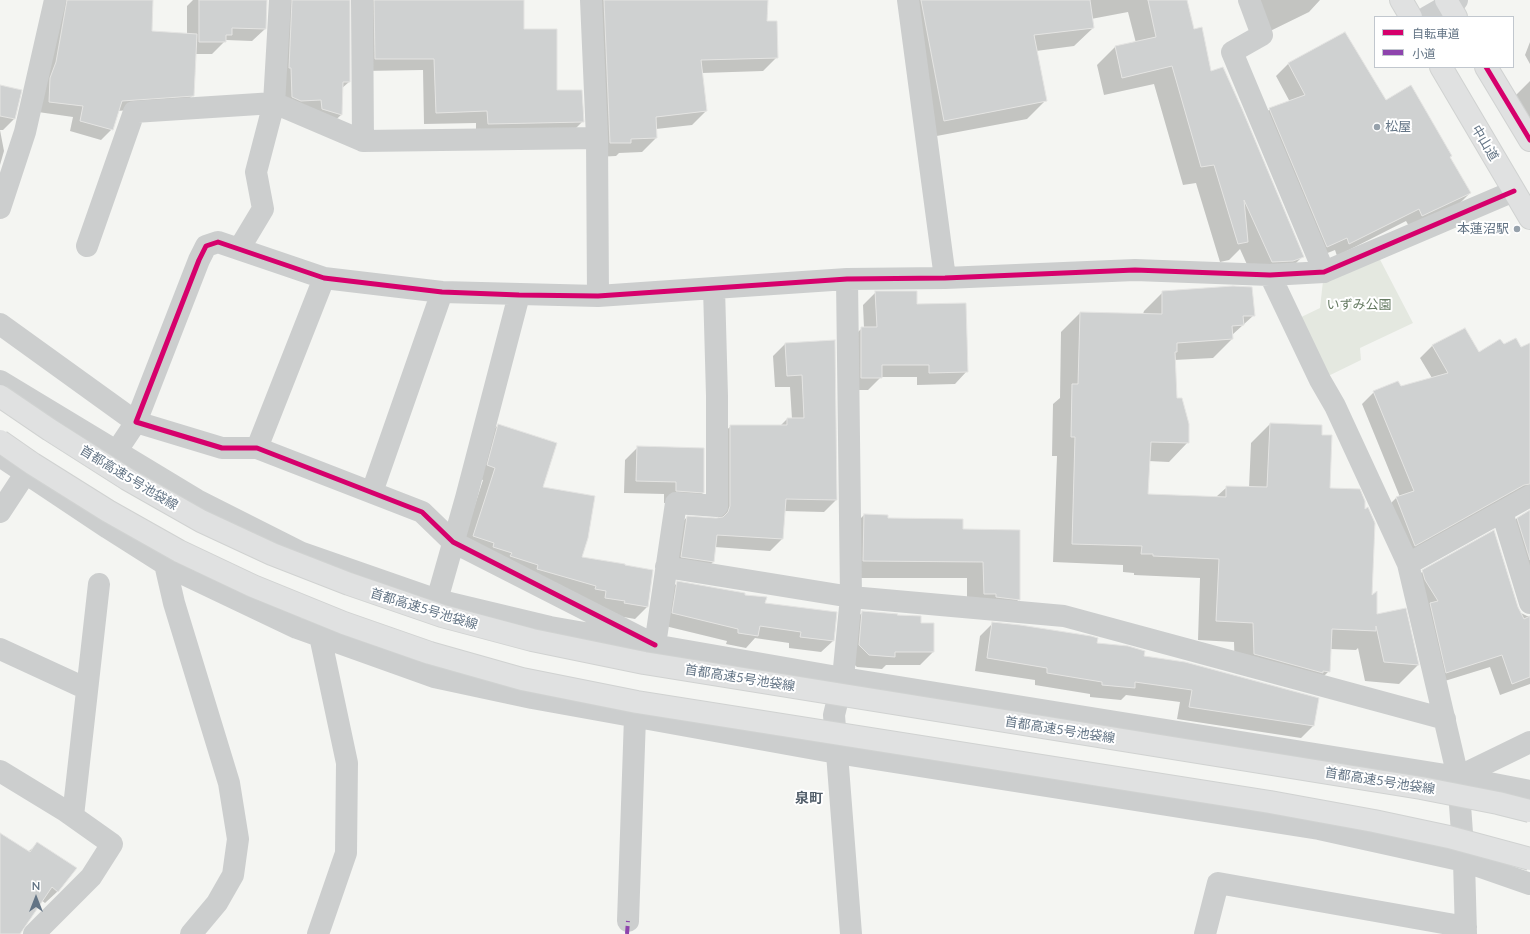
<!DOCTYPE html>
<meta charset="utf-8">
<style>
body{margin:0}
#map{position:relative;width:1530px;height:934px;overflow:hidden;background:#f4f5f2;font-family:Lato,"Noto Sans JP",sans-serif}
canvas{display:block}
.legend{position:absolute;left:1374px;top:16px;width:140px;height:52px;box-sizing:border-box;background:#fff;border:1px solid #c1c7ce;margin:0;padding:5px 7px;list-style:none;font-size:12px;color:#637485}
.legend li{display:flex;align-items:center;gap:8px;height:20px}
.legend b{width:20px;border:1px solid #c1c7ce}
.north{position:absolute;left:16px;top:878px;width:40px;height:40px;-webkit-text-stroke:3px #fff;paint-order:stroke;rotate:0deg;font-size:11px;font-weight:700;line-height:16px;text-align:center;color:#637485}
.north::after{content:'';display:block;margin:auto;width:14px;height:18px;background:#637485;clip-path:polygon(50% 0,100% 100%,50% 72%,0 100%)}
</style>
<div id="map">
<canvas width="1530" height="934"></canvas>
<ul class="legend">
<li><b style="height:5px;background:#d6006c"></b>自転車道</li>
<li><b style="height:5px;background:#8e44ad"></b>小道</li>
</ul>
<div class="north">N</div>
</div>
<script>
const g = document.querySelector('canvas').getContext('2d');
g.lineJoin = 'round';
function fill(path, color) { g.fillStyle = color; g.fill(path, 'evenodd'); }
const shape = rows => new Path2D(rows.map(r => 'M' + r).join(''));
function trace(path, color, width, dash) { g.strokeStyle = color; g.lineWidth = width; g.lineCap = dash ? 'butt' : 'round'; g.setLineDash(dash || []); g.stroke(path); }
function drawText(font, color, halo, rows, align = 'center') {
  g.font = font + ' Lato,"Noto Sans JP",sans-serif'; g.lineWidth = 4; g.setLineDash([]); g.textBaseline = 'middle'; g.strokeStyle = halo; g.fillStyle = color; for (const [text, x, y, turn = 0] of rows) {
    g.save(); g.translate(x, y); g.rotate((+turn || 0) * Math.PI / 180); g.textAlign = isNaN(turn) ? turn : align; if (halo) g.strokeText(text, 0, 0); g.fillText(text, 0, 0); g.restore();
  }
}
fill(shape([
 [1375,250,1413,323,1360,348,1361,360,1320,380,1293,321,1320,308,1324,272]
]), '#e4e8e0');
fill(shape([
 [61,0,152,0,151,32,187,34,187,6,193,0,266,0,265,29,252,41,226,40,212,54,195,54,193,95,182,106,117,111,112,129,101,140,70,131,73,117,38,112],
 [281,0,349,0,349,82,341,89,341,115,329,126,280,109],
 [354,0,523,0,523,30,556,91,583,121,571,133,476,136,476,123,424,124,423,70,363,71],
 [590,0,767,0,766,22,777,57,763,71,702,73,706,111,692,125,656,129,656,138,642,152,619,153,616,156,596,157],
 [908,0,1186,0,1193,30,1210,72,1303,256,1285,274,1254,280,1240,249,1229,260,1220,262,1196,183,1183,185,1154,84,1104,95,1097,65,1115,47,1136,43,1128,12,1091,19,1093,28,1074,46,1036,51,1045,101,1027,119,926,138],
 [1245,0,1320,0,1309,12,1262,35],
 [1339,36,1386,101,1470,193,1458,205,1410,228,1406,221,1337,256,1335,250,1315,258,1257,121,1270,109,1290,102,1276,76,1288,64],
 [1530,42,1530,64,1525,55],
 [1530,81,1530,122,1515,96],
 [0,86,20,91,14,119,3,130,0,130,4,151,0,165],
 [876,292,916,305,967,371,955,384,917,385,917,377,881,377,868,390,849,390,849,341,862,328,864,328,863,305],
 [1163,292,1254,315,1232,335,1232,339,1213,358,1174,360,1176,399,1188,442,1169,462,1148,461,1147,495,1216,497,1227,487,1249,488,1251,443,1270,424,1321,436,1329,489,1371,596,1376,616,1405,610,1418,665,1399,684,1365,681,1358,648,1356,650,1330,649,1329,671,1310,690,1235,673,1234,642,1198,640,1200,578,1134,575,1134,573,1123,572,1123,565,1053,562,1057,456,1052,456,1053,404,1060,398,1061,332,1080,313,1143,314,1144,311],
 [1464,329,1479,353,1503,346,1530,351,1530,505,1403,557,1384,510,1396,498,1400,497,1362,404,1374,392,1400,387,1432,378,1420,358,1432,346],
 [834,341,836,500,824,512,784,511,782,539,770,551,715,547,713,562,701,574,669,569,675,530,687,517,718,519,718,438,731,426,780,426,787,419,792,419,790,387,775,387,773,356,785,344],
 [498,425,541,488,581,558,652,571,647,607,635,619,612,615,461,548,483,480,476,478,486,438],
 [638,447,704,492,691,505,664,503,664,494,624,493,625,460],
 [1530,511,1530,611,1505,531,1517,518],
 [864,515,962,530,1019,599,1003,616,967,610,967,578,847,578,847,532],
 [1423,571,1517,607,1521,613,1527,616,1530,616,1530,684,1500,695,1490,667,1435,684,1411,583],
 [677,583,744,596,764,604,833,641,821,652,789,648,789,643,755,638,746,648,726,644,727,641,661,625,666,594],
 [863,612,896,616,920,624,933,624,933,652,920,665,886,665,882,669,857,667,847,658,850,624],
 [993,623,1096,644,1143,657,1313,726,1301,738,1177,719,1180,702,1126,695,1121,700,1090,697,1090,694,1035,685,1035,680,975,671,980,636],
 [0,834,28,852,38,843,58,891,45,903,41,900,17,934,0,934]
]), '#0003');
const building = shape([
 [67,0,153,0,152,31,197,34,194,96,122,101,113,130,80,121,83,106,49,102,50,78,56,62,67,0],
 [199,0,267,0,266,29,232,28,232,35,226,35,226,42,199,42,199,0],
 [292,0,350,0,350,82,343,82,342,115,322,109,321,100,301,101,292,97,291,68,289,68,292,0],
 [374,0,524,0,524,29,557,29,557,90,582,90,584,122,488,124,487,111,436,113,434,59,375,59,374,0],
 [604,0,768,0,767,21,777,21,778,58,701,60,707,111,656,117,657,138,631,139,631,143,610,143,604,0],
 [921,0,1090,0,1094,28,1034,35,1047,101,944,121,921,0],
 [1148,0,1187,0,1194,29,1202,27,1211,71,1223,67,1242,109,1304,257,1293,261,1272,262,1244,200,1248,242,1238,244,1214,165,1201,167,1172,66,1122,78,1115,46,1156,37,1148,0],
 [1345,32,1386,100,1411,85,1452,156,1450,157,1471,193,1422,216,1419,209,1349,244,1347,238,1327,247,1269,108,1305,95,1288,63,1345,32],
 [0,85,22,90,15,119,0,116,0,85],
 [1233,286,1252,287,1255,316,1243,316,1244,325,1232,326,1233,339,1177,343,1177,352,1175,352,1177,398,1182,398,1189,424,1189,443,1151,442,1148,494,1226,497,1226,486,1267,487,1270,423,1322,425,1322,435,1332,435,1330,488,1360,489,1365,501,1365,509,1368,507,1375,523,1372,595,1377,591,1377,614,1406,608,1419,665,1384,662,1376,626,1376,631,1332,629,1330,672,1323,671,1323,673,1254,654,1253,623,1216,621,1219,559,1153,556,1153,554,1141,554,1142,546,1072,544,1075,437,1071,437,1072,384,1078,384,1080,312,1162,314,1162,291,1233,286],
 [875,291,917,291,917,304,966,303,968,372,929,373,929,365,882,365,882,378,861,378,861,327,877,327,875,291],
 [1465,328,1479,352,1500,339,1504,344,1516,338,1521,347,1530,343,1530,484,1524,485,1415,546,1396,497,1414,491,1373,391,1398,381,1401,386,1448,373,1432,345,1465,328],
 [835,340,837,500,786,499,783,539,717,535,714,562,681,557,687,516,716,518,723,517,728,512,730,506,730,425,787,425,787,418,804,418,802,375,787,376,785,343,835,340],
 [498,424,557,443,543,487,595,496,588,538,582,557,625,564,625,565,653,570,648,607,624,603,625,601,605,598,606,591,595,589,596,586,537,569,538,565,510,556,512,553,493,547,494,543,473,536,495,468,487,465,498,424],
 [637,446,704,448,704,493,676,491,676,482,636,481,637,446],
 [1530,510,1530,560,1517,518,1530,510],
 [864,514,888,515,888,518,963,519,963,529,1020,530,1020,600,996,597,996,594,984,594,983,562,863,561,864,514],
 [1494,530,1518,607,1524,619,1530,616,1530,677,1512,684,1502,655,1446,673,1430,603,1438,601,1425,580,1422,570,1494,530],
 [677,581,745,593,745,595,767,597,765,603,837,612,834,641,800,637,801,632,760,626,758,636,738,633,738,629,672,613,677,581],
 [862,611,898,614,897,615,921,616,921,623,934,623,934,652,895,652,895,657,869,655,859,645,862,611],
 [992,622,1020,625,1091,636,1098,638,1097,643,1128,646,1145,651,1144,656,1185,662,1319,698,1314,726,1189,707,1192,690,1135,682,1135,688,1102,685,1102,682,1047,673,1047,668,987,658,992,622],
 [0,833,30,852,37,842,77,868,58,892,52,887,20,934,0,934,0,833]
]);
fill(building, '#cfd1d1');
trace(building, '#e4e4e2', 1);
const highway = shape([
 [1401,0,1411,17],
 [1446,0,1456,17],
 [1441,67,1530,218],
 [1486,67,1530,140]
]);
trace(highway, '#d0d2d1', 24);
trace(shape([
 [362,0,363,141],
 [591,0,597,138,598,296],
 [908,0,945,278],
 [1249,0,1262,35,1232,52,1324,272],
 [1427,17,1457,0],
 [0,208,25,132,55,0],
 [87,246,134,112,274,103,363,141,597,138],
 [239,249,263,209,256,172,274,103,280,0],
 [1270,275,1320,380,1335,406,1408,564,1458,777,1464,861,1466,934],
 [847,279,851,597,843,678,834,715,851,934],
 [714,288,717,396,717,506,676,503,655,645,453,542,422,512,257,448,222,448,136,422,199,260,206,246,218,242,324,278,442,292,598,296,714,288,847,279,945,278,1135,270,1270,275,1324,272,1514,191],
 [0,324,136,422,116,452],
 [0,381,197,500,302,553,437,600,550,627,843,678,1458,777,1530,791],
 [257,448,324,278],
 [0,456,108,528,171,568,297,628,434,677,532,698,837,753,1319,829,1464,861,1530,884],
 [372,492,442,292],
 [0,512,25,474],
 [1502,512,1530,603],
 [165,564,174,603,229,783,238,839,233,875,217,903,191,934],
 [1408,564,1530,496],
 [666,567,851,597,1064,616,1445,719],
 [437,600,466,498,519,295],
 [0,649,87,689],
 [0,771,64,810,112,844,91,877,34,934],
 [1458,777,1530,742],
 [73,816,99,584],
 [628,921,635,717],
 [318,934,346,853,347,763,320,636],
 [1205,934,1218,883,1466,927]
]), '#cccece', 22);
trace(highway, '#e0e1e1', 22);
const highwayBridge = shape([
 [0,396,50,430,127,479,201,521,272,554,349,584,442,616,532,640,644,663,1421,788,1498,803,1530,811],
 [0,441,33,464,108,511,179,551,253,586,344,623,430,653,522,679,637,702,1270,802,1374,821,1449,837,1530,859]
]);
trace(highwayBridge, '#d0d2d1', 24, []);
trace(highwayBridge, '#e0e1e1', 22);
trace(shape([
 [627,934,628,921]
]), '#8e44ad', 4, [8, 4]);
trace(shape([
 [1486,67,1530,140],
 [655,645,453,542,422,512,257,448,222,448,136,422,199,260,206,246,218,242,324,278,442,292,519,295,598,296,847,279,945,278,1135,270,1270,275,1324,272,1514,191]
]), '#d6006c', 5);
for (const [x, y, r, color] of [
 [1377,127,4,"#96a1ab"],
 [1517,229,4,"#96a1ab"]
]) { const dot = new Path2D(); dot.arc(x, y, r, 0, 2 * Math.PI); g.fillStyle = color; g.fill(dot); trace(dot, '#fff', 1.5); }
drawText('13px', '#637485', '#fff', [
 ["松屋",1385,127],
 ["本蓮沼駅",1509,229,"right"]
], 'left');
drawText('13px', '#637485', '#fff', [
 ["中山道",1485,143,59],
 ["首都高速5号池袋線",129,478,31],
 ["首都高速5号池袋線",424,609,17],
 ["首都高速5号池袋線",740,678,9],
 ["首都高速5号池袋線",1060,730,9],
 ["首都高速5号池袋線",1380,781,9]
]);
drawText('13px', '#667b62', '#fff', [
 ["いずみ公園",1359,305]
]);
drawText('bold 14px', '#515d69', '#fff', [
 ["泉町",809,798]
]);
</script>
